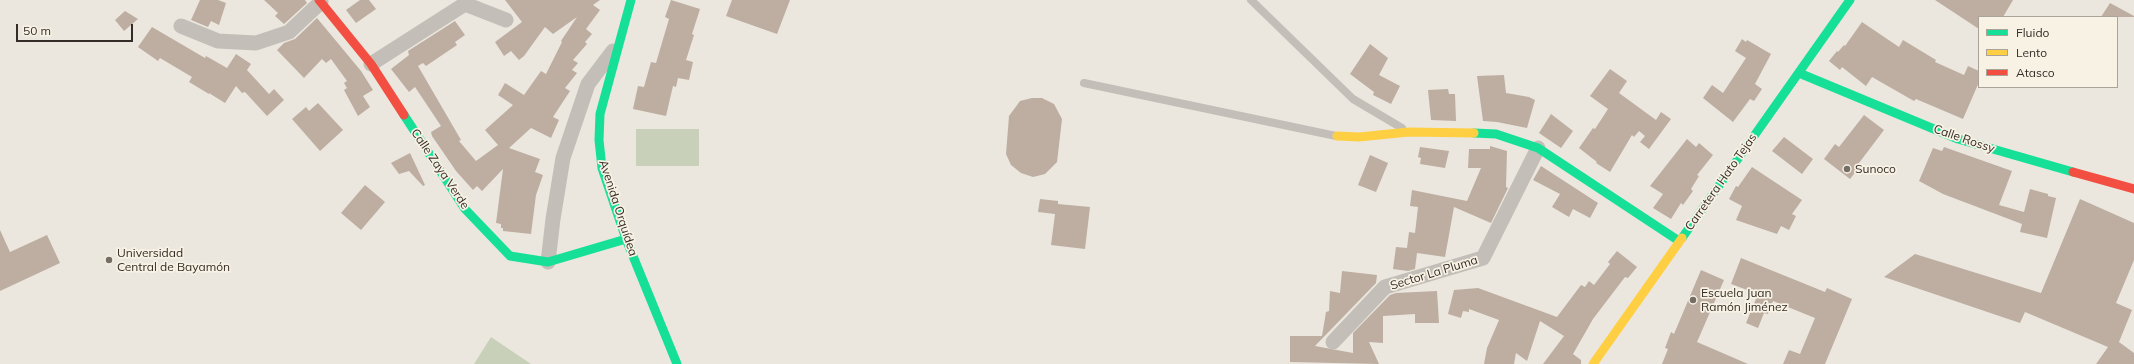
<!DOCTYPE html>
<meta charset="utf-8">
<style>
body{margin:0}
#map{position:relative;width:2134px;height:364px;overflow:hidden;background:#ebe7de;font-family:Mulish,sans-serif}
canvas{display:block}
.legend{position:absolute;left:1978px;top:16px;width:140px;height:72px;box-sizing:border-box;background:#f8f2e5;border:1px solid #aaa399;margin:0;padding:5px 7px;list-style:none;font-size:12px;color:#342d27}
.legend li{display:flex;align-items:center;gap:8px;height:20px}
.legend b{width:20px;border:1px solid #aaa399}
.scale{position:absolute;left:16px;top:24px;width:117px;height:18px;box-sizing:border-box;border:2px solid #342d27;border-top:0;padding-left:5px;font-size:12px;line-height:14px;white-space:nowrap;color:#342d27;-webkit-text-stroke:3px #f8f2e5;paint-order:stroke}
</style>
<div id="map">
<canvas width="2134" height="364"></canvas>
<ul class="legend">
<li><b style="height:5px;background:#16e098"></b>Fluido</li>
<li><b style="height:5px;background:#ffcf43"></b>Lento</li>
<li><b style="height:5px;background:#f24e42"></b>Atasco</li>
</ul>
<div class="scale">50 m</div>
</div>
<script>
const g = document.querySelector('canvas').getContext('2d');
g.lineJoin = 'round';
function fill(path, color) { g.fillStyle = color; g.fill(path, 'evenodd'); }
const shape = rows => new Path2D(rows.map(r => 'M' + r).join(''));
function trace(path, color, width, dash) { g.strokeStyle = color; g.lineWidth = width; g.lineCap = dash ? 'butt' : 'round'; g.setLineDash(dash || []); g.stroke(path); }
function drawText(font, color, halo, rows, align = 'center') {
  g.font = font + ' Mulish,sans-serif'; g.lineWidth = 3.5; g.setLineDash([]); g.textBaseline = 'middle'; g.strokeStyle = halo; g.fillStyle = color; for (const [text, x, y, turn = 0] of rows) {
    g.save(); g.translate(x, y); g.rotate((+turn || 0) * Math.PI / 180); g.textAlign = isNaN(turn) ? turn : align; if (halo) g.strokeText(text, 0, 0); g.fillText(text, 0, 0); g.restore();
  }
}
fill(shape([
 [636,129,699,129,699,166,636,166],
 [491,337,531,364,474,364]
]), '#c8d0b9');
fill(shape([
 [200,0,218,0,226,3,219,25,211,21,208,27,191,20],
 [264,0,305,0,307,3,284,24,275,16,278,13],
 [360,0,369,0,376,9,356,23,346,10],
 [505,0,600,0,593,5,600,10,586,29,592,34,585,42,587,44,573,60,578,63,572,70,577,73,565,88,570,91,553,117,559,120,551,138,531,128,509,148,540,159,535,172,543,175,536,195,531,234,503,231,503,228,501,228,501,224,496,223,503,169,482,191,477,186,473,190,456,171,432,136,431,132,441,126,415,87,409,92,391,69,409,55,408,51,455,21,465,35,455,42,457,45,426,66,423,63,418,66,461,140,459,141,476,161,498,145,485,130,513,105,498,95,505,83,524,95,541,71,546,74,562,42,561,41,577,17,553,34,545,27,524,56,519,60,511,51,504,56,495,42,522,22],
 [671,0,700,9,692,34,694,35,686,60,693,62,689,80,678,78,676,87,673,86,666,116,633,109,638,86,644,87,651,62,656,63,669,19,665,17],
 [732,0,790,0,777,34,726,16],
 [1935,0,2013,0,2003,17,1979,17,1979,29],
 [2110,3,2134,16,2134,17,2101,17],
 [125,11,138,19,124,31,115,20],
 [317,18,361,71,373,90,363,96,370,107,358,116,344,90,347,88,344,83,347,81,331,59,326,63,322,59,304,78,277,50,284,43,295,39],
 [1862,22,1899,47,1903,40,1936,60,1935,62,1964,75,1968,66,1979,71,1979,82,1963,119,1916,99,1914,101,1872,77,1866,86,1842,67,1840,70,1829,61,1837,51,1838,52,1844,45,1845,46],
 [152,27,205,58,206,56,227,68,236,54,251,64,247,70,269,94,274,89,284,100,267,116,245,92,242,93,236,86,225,103,209,93,209,94,189,82,192,77,160,58,158,61,138,47],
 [1742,39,1746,42,1747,40,1771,54,1755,84,1762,89,1754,101,1750,99,1733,122,1703,98,1712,85,1723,93,1746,58,1735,51],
 [1370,44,1388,58,1379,75,1400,86,1391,104,1373,95,1374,92,1350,74],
 [1610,69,1627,81,1619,93,1656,120,1661,112,1671,119,1649,149,1640,142,1645,136,1639,131,1634,137,1632,135,1610,172,1596,163,1597,162,1579,148,1593,128,1595,129,1608,109,1590,96],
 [1504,75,1506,93,1529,97,1535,100,1527,128,1497,122,1483,121,1477,76],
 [1448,89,1449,94,1455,94,1456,121,1431,120,1428,90],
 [1032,98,1042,98,1054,104,1062,119,1057,162,1045,174,1033,177,1021,173,1011,165,1006,154,1009,116,1020,101],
 [318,103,343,130,320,151,292,119,306,107,309,111],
 [1551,114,1573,131,1561,148,1539,133],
 [1864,115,1884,130,1859,163,1861,165,1850,179,1824,159,1835,144,1839,147],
 [1784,137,1813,159,1802,174,1772,151],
 [1687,139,1696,147,1699,143,1713,155,1697,175,1699,176,1691,189,1693,191,1683,205,1681,203,1671,219,1653,208,1663,194,1650,186],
 [1490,146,1507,151,1506,187,1508,188,1491,223,1454,207,1445,257,1417,253,1415,269,1408,271,1393,269,1396,247,1407,248,1409,232,1415,233,1418,207,1410,206,1412,190,1467,201,1481,168,1468,168,1469,149,1490,149],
 [1420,147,1449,151,1445,168,1420,164,1421,158,1418,157],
 [1944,147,2012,171,1999,205,2024,212,2030,189,2048,194,2048,196,2056,198,2047,238,2020,232,2022,224,1943,194,1919,181,1933,148,1942,151],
 [410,153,425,185,423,186,409,171,399,174,391,163],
 [1370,155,1388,163,1376,192,1358,185],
 [1541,166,1598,203,1590,218,1573,209,1569,217,1552,207,1560,194,1533,180],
 [1752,167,1802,200,1792,214,1796,216,1789,230,1781,226,1777,234,1736,220,1742,206,1729,199,1736,186,1738,187],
 [365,185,385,202,361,230,341,213],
 [1040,199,1058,201,1058,204,1090,207,1085,249,1051,245,1055,214,1038,212],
 [2080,199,2134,223,2134,260,2116,303,2132,310,2119,342,2134,353,2134,364,2096,364,2108,347,2025,312,2020,323,1884,277,1915,254,2041,293],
 [0,230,10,252,47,235,60,263,0,291],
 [1617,251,1637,267,1628,278,1625,277,1593,319,1573,354,1581,360,1581,364,1543,364,1564,336,1540,321,1527,361,1516,353,1514,364,1484,364,1487,348,1499,320,1469,309,1469,312,1463,311,1461,318,1448,314,1454,290,1478,288,1557,317,1581,285,1585,287,1589,281,1594,285,1610,264,1608,262],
 [1741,258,1825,292,1827,288,1852,299,1825,364,1783,364,1789,350,1800,354,1815,318,1773,301,1768,314,1764,313,1758,328,1746,323,1758,294,1731,284],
 [1701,270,1724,280,1697,342,1748,364,1662,364,1668,349,1665,348,1671,332,1674,334],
 [1342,271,1377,275,1376,283,1315,346,1353,353,1353,333,1390,295,1396,293,1437,291,1439,323,1415,323,1415,314,1383,316,1383,343,1369,342,1379,364,1290,362,1290,336,1322,336,1326,312,1329,311,1330,291,1340,293]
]), '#bdaea1');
trace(shape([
 [1251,0,1353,99,1402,128],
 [1084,83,1336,136]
]), '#c3bfb8', 8);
trace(shape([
 [181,26,218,41,256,43,289,32,321,2],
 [371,64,465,4,506,20],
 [548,262,553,219,563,158,588,84,613,51],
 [1333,342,1385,287,1483,258,1538,148]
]), '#c3bfb8', 15);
trace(shape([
 [631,0,600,114,599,140,602,168,626,239,677,364],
 [1799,73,1958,139,2073,172],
 [404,115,465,209,510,256,548,262,626,239],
 [1474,133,1496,134,1538,148,1679,241],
 [1682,238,1850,0]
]), '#16e098', 9);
trace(shape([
 [1337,136,1359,137,1409,132,1474,133],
 [1593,364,1682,238]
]), '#ffcf43', 9);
trace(shape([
 [319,0,371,64,404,115],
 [2073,172,2134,189]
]), '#f24e42', 9);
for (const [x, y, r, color] of [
 [1847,169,4,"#746e67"],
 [109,260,4,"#746e67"],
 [1693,300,4,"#746e67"]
]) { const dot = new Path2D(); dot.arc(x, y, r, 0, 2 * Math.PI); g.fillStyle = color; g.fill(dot); trace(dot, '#f8f2e5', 1.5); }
drawText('12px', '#342d27', '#f8f2e5', [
 ["Calle Rossy",1964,139,19],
 ["Calle Zaya Verde",440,169,56],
 ["Carretera Hato Tejas",1721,182,-55],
 ["Avenida Orquídea",618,208,72],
 ["Sector La Pluma",1434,273,-17]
]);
drawText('12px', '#342d27', '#f8f2e5', [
 ["Sunoco",1855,169],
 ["Universidad",117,253],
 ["Central de Bayamón",117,267],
 ["Escuela Juan",1701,293],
 ["Ramón Jiménez",1701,307]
], 'left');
</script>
